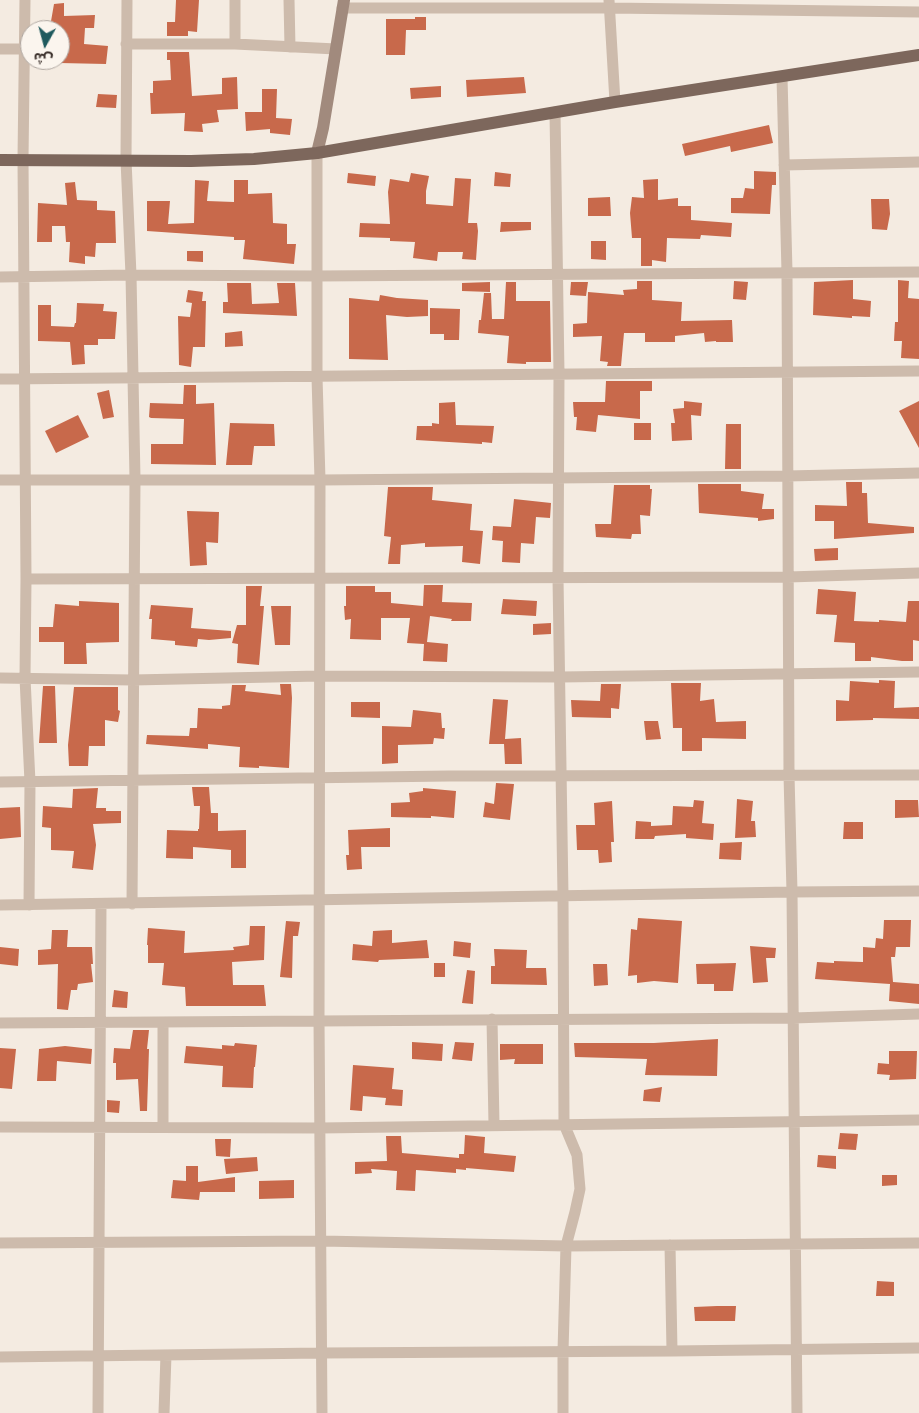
<!DOCTYPE html>
<meta charset="utf-8">
<style>
body{margin:0}
#map{position:relative;width:919px;height:1413px;overflow:hidden;background:#f4ebe1;font-family:Mulish,"Noto Sans Arabic",sans-serif}
canvas{display:block}
.north{position:absolute;left:20px;top:20px;width:50px;height:50px;box-sizing:border-box;background:#fbf5ee;border:1px solid #aea6a0;border-radius:50%;rotate:187deg;font-size:14px;font-weight:700;line-height:20px;text-align:center;color:#3b302b}
.north::after{content:'';display:block;margin:auto;width:18px;height:22px;background:#1f5a5e;clip-path:polygon(50% 0,100% 100%,50% 72%,0 100%)}
</style>
<div id="map">
<canvas width="919" height="1413"></canvas>
<div class="north">ش</div>
</div>
<script>
const g = document.querySelector('canvas').getContext('2d');
g.lineJoin = 'round';
function fill(path, color) { g.fillStyle = color; g.fill(path, 'evenodd'); }
const shape = rows => new Path2D(rows.map(r => 'M' + r).join(''));
function trace(path, color, width, dash) { g.strokeStyle = color; g.lineWidth = width; g.lineCap = dash ? 'butt' : 'round'; g.setLineDash(dash || []); g.stroke(path); }
fill(shape([
 [176,0,199,0,197,32,188,31,188,36,167,36,167,22,175,22],
 [64,3,64,16,95,15,94,28,85,28,84,44,108,46,106,64,60,63,60,28,50,27,54,4],
 [415,17,426,17,426,30,406,30,405,55,386,55,386,19,415,19],
 [167,52,189,52,192,96,222,94,222,78,237,77,238,109,217,110,219,122,202,124,203,132,184,131,185,113,151,114,150,93,153,93,153,81,171,80,170,60,167,60],
 [524,77,526,93,467,97,466,80],
 [441,86,441,97,411,99,410,88],
 [262,89,277,89,276,118,292,119,290,135,270,133,270,129,246,131,245,112,262,112],
 [98,94,117,95,116,108,96,107],
 [769,125,773,143,731,152,730,146,685,156,682,144],
 [754,171,776,172,776,185,772,185,770,214,731,213,731,198,743,198,745,188,754,189],
 [495,172,511,174,510,187,494,186],
 [348,173,376,176,375,186,347,183],
 [411,173,429,176,426,191,426,204,453,206,455,178,471,179,468,223,477,223,478,231,476,260,462,259,463,252,438,252,437,261,413,258,415,242,390,241,390,238,359,237,360,223,390,224,388,192,390,179,409,182],
 [658,179,658,200,678,198,678,206,691,206,691,220,732,223,731,237,701,235,700,239,667,238,666,262,652,260,652,266,641,266,641,238,632,238,630,213,632,197,644,198,643,180],
 [195,180,209,181,207,201,234,202,234,180,248,180,248,194,272,193,273,223,287,224,287,244,296,244,294,264,243,259,245,240,234,240,234,237,147,231,147,201,170,201,168,224,194,223],
 [75,182,77,200,97,201,97,210,115,211,116,243,96,243,95,257,85,256,85,264,69,262,70,242,66,242,65,226,52,226,52,242,37,242,38,203,67,205,65,183],
 [610,197,611,216,588,216,588,198],
 [871,199,889,199,890,214,887,230,872,229],
 [501,222,531,222,531,230,500,232],
 [591,241,606,241,606,260,591,259],
 [187,251,203,251,203,262,187,261],
 [853,280,853,299,871,301,870,317,852,316,852,318,813,315,814,282],
 [898,280,909,281,908,298,919,299,919,359,901,358,902,341,894,341,895,322,898,322],
 [637,281,652,281,652,300,682,302,681,321,732,320,733,342,716,342,716,341,705,342,704,333,675,336,675,342,645,342,645,333,624,333,621,366,607,366,608,362,600,361,602,336,573,337,573,324,587,323,588,292,624,295,623,290,637,289],
 [734,281,748,282,746,300,733,299],
 [490,282,490,292,462,291,462,283],
 [506,282,516,282,516,301,550,301,551,362,526,362,526,364,507,363,509,336,478,333,479,320,481,320,484,293,491,293,492,319,504,319],
 [571,282,588,282,586,296,570,295],
 [227,283,251,283,252,304,279,303,277,283,295,283,297,316,223,313,223,302,228,302],
 [188,290,203,292,202,301,206,301,205,347,193,347,191,367,179,365,178,316,190,317,192,303,186,302],
 [380,295,397,298,428,300,428,316,407,317,386,315,388,360,349,359,349,298,379,301],
 [77,303,104,304,103,311,117,312,115,339,98,339,98,345,84,345,85,364,72,365,70,342,38,341,38,305,51,305,51,326,74,327,75,323,76,323],
 [430,308,460,309,459,340,444,340,444,334,430,334],
 [242,331,243,346,225,347,225,333],
 [606,381,652,381,652,391,640,391,640,419,598,415,596,432,576,430,577,417,574,417,573,402,605,402],
 [184,385,196,385,196,404,214,403,216,465,151,464,151,444,183,444,184,419,151,418,149,417,150,403,183,404],
 [109,390,114,417,103,419,97,393],
 [684,401,702,403,701,416,691,415,692,440,672,441,671,423,675,423,673,409,684,408],
 [919,401,919,448,899,411],
 [455,402,456,425,494,426,492,443,482,442,482,444,416,440,417,426,432,426,432,423,439,424,439,403],
 [78,415,89,437,56,453,45,431],
 [230,423,274,424,275,446,254,446,252,465,226,465],
 [634,423,651,423,651,440,634,440],
 [726,424,741,424,741,469,725,469],
 [846,482,862,482,862,493,867,493,868,523,914,527,914,533,834,539,834,521,815,521,815,505,847,506],
 [698,484,741,484,741,491,764,494,762,509,774,509,774,519,758,521,758,518,699,513],
 [614,485,650,485,650,489,652,489,650,516,640,515,641,534,632,534,631,539,596,537,595,524,611,524],
 [388,487,433,487,432,500,472,504,470,530,483,531,480,564,462,562,463,546,425,547,425,543,401,545,400,564,388,564,391,537,384,536],
 [514,499,551,503,550,518,536,517,534,544,521,543,520,563,502,562,503,541,492,540,493,526,511,527],
 [187,511,219,512,218,543,206,542,207,565,190,566],
 [838,548,838,560,815,561,814,549],
 [424,585,443,585,442,602,472,603,471,621,451,621,452,619,430,616,427,642,448,644,447,662,423,661,424,644,407,643,410,618,381,618,381,640,350,639,351,619,345,620,344,606,346,606,346,586,375,586,375,592,391,592,391,603,423,606],
 [246,586,262,586,260,606,264,606,259,665,237,663,238,644,232,643,237,625,246,625],
 [818,589,856,592,854,621,879,622,879,620,906,622,908,601,919,601,919,641,913,640,913,661,902,661,871,657,871,661,855,661,855,643,834,642,837,615,816,614],
 [503,599,537,601,536,616,501,614],
 [79,601,119,603,119,642,86,643,87,664,64,664,64,642,39,642,39,627,53,627,55,604,79,606],
 [151,605,193,608,191,628,231,631,231,638,209,640,198,639,197,647,175,645,175,641,151,639,152,619,149,619],
 [271,606,291,606,290,645,275,645],
 [551,623,551,634,533,635,533,624],
 [879,680,895,681,894,708,919,707,919,719,873,718,873,720,836,721,836,700,849,701,850,681,879,683],
 [671,683,701,683,700,701,714,699,716,722,746,721,746,739,702,738,702,751,682,751,682,728,673,728],
 [280,684,291,684,292,698,289,768,259,766,259,768,239,767,240,747,208,744,208,749,146,744,147,735,189,736,190,728,197,728,198,708,222,709,222,706,230,705,232,685,246,685,245,691,281,695],
 [601,684,621,684,619,709,611,708,611,718,572,717,571,700,600,701],
 [43,686,55,686,57,743,39,743],
 [74,687,118,687,118,710,120,711,118,722,105,720,105,746,89,746,88,766,69,766,68,745],
 [493,699,508,700,505,739,521,738,522,764,505,764,504,744,489,744],
 [351,702,380,702,380,718,351,717],
 [413,710,441,713,442,728,445,728,444,739,434,738,433,744,398,745,398,763,382,764,382,726,411,727],
 [644,721,658,721,661,739,646,740],
 [496,783,514,784,510,820,483,817,485,802,494,804],
 [192,787,209,787,211,813,218,813,218,831,246,830,246,868,231,868,231,850,193,847,193,859,166,858,167,830,198,831,198,829,199,829,200,806,194,806],
 [98,788,96,808,106,808,106,811,121,811,121,823,93,824,96,845,93,870,72,868,74,851,51,850,51,828,42,827,43,806,72,808,73,789],
 [423,788,456,791,454,818,431,816,431,818,391,817,391,803,410,802,409,793,423,791],
 [737,799,753,801,751,821,755,821,756,837,735,838],
 [694,800,704,801,702,823,714,824,713,840,686,838,686,834,655,836,654,839,635,839,636,821,651,822,651,826,672,825,673,806,693,807],
 [895,800,918,800,919,817,895,818],
 [612,801,614,842,611,842,612,862,599,863,598,850,577,850,576,825,595,825,594,803],
 [20,807,21,837,0,839,0,808],
 [844,822,863,822,863,839,843,839],
 [390,828,390,847,361,847,362,869,347,870,346,855,349,855,348,830],
 [742,842,741,860,719,859,720,843],
 [638,918,682,921,678,983,654,981,637,983,637,975,628,976,631,929,637,930],
 [884,920,911,920,910,947,896,947,895,957,891,957,893,982,919,984,919,1004,889,1001,890,984,815,979,817,962,834,963,834,961,863,962,863,947,875,948,876,938,883,939],
 [286,921,300,922,298,936,293,936,292,978,280,977],
 [250,926,265,926,264,960,232,962,233,985,264,985,266,1006,186,1006,185,987,162,985,164,963,148,963,148,945,147,945,148,928,185,931,184,953,234,950,233,947,249,945],
 [52,930,68,930,67,947,92,947,93,964,91,964,93,982,78,984,77,990,71,990,68,1010,57,1009,58,964,38,965,38,950,51,949],
 [392,930,392,943,427,940,429,958,379,960,378,962,352,960,353,944,372,946,373,931],
 [454,941,471,943,470,958,453,956],
 [750,946,776,948,775,958,766,958,768,982,753,983],
 [0,947,19,949,18,966,0,964],
 [494,949,527,950,526,968,546,968,547,985,491,984,491,966,495,966],
 [434,963,445,963,445,977,434,977],
 [736,963,733,991,714,991,714,984,697,984,696,964],
 [593,964,607,964,608,985,594,986],
 [467,970,475,971,473,1004,462,1003],
 [114,990,128,992,127,1008,112,1007],
 [133,1030,149,1030,147,1049,149,1049,147,1111,140,1111,138,1079,116,1080,116,1063,113,1063,114,1048,130,1049],
 [718,1039,717,1076,645,1075,647,1059,575,1057,574,1043,654,1043],
 [412,1042,443,1044,442,1061,412,1059],
 [455,1042,474,1043,472,1061,452,1059],
 [235,1043,257,1045,255,1067,254,1067,253,1088,222,1087,223,1066,184,1063,186,1046,222,1049,222,1045,234,1046],
 [500,1044,543,1044,543,1064,514,1064,515,1059,500,1060],
 [65,1046,92,1049,91,1064,57,1061,56,1081,37,1081,39,1049],
 [0,1048,16,1049,12,1089,0,1088],
 [889,1051,917,1051,916,1079,889,1080,890,1075,877,1074,878,1063,889,1064],
 [353,1065,394,1068,392,1089,403,1090,402,1106,385,1105,386,1098,363,1096,362,1111,350,1110],
 [662,1087,660,1102,643,1101,644,1090],
 [107,1100,120,1101,119,1113,107,1112],
 [840,1133,858,1134,856,1150,838,1149],
 [465,1135,485,1137,484,1153,516,1156,514,1172,466,1168,466,1170,456,1169,456,1173,416,1170,415,1191,396,1190,397,1171,371,1169,372,1173,355,1174,355,1162,387,1161,386,1136,401,1136,402,1153,459,1158,459,1154,464,1154],
 [215,1139,231,1139,230,1157,216,1156],
 [818,1155,836,1156,836,1169,817,1167],
 [257,1157,258,1171,226,1174,224,1159],
 [186,1166,198,1166,198,1182,235,1177,235,1192,200,1192,199,1200,171,1198,173,1180,186,1181],
 [882,1175,897,1175,897,1185,882,1186],
 [294,1180,294,1198,259,1199,259,1181],
 [877,1281,894,1282,894,1296,876,1296],
 [717,1306,736,1306,735,1321,695,1321,694,1307]
]), '#c8694b');
trace(shape([
 [25,0,23,159,26,579,25,678,30,782,29,905],
 [127,0,126,160,131,275,135,479,132,904],
 [235,0,235,44],
 [289,0,290,47],
 [609,0,615,102],
 [342,8,610,8,919,12],
 [126,44,235,44,336,49],
 [0,49,24,49],
 [782,77,787,272,789,775,792,892,797,1413],
 [555,112,559,374,558,578,563,896,564,1124,577,1155,580,1189,575,1212,566,1246,563,1351,563,1413],
 [317,153,317,377,320,480,319,1020,322,1413],
 [784,165,919,162],
 [0,277,131,275,317,276,919,272],
 [0,379,919,371],
 [0,480,320,480,787,476,919,473],
 [26,579,788,577,919,573],
 [0,678,133,680,319,676,561,677,919,672],
 [0,782,449,776,919,775],
 [0,905,792,892,919,891],
 [492,1019,494,1125],
 [0,1023,793,1018,919,1014],
 [0,1127,320,1128,919,1120],
 [163,1127,163,1023],
 [0,1243,322,1241,566,1246,919,1243],
 [670,1245,672,1351],
 [0,1357,322,1353,672,1351,919,1348],
 [98,1413,101,904],
 [164,1413,166,1355]
]), '#cdbbac', 11);
trace(shape([
 [317,153,323,128,344,0]
]), '#a18a7d', 12);
trace(shape([
 [0,160,191,161,254,159,317,153,615,102,919,55]
]), '#7d675c', 12);
</script>
